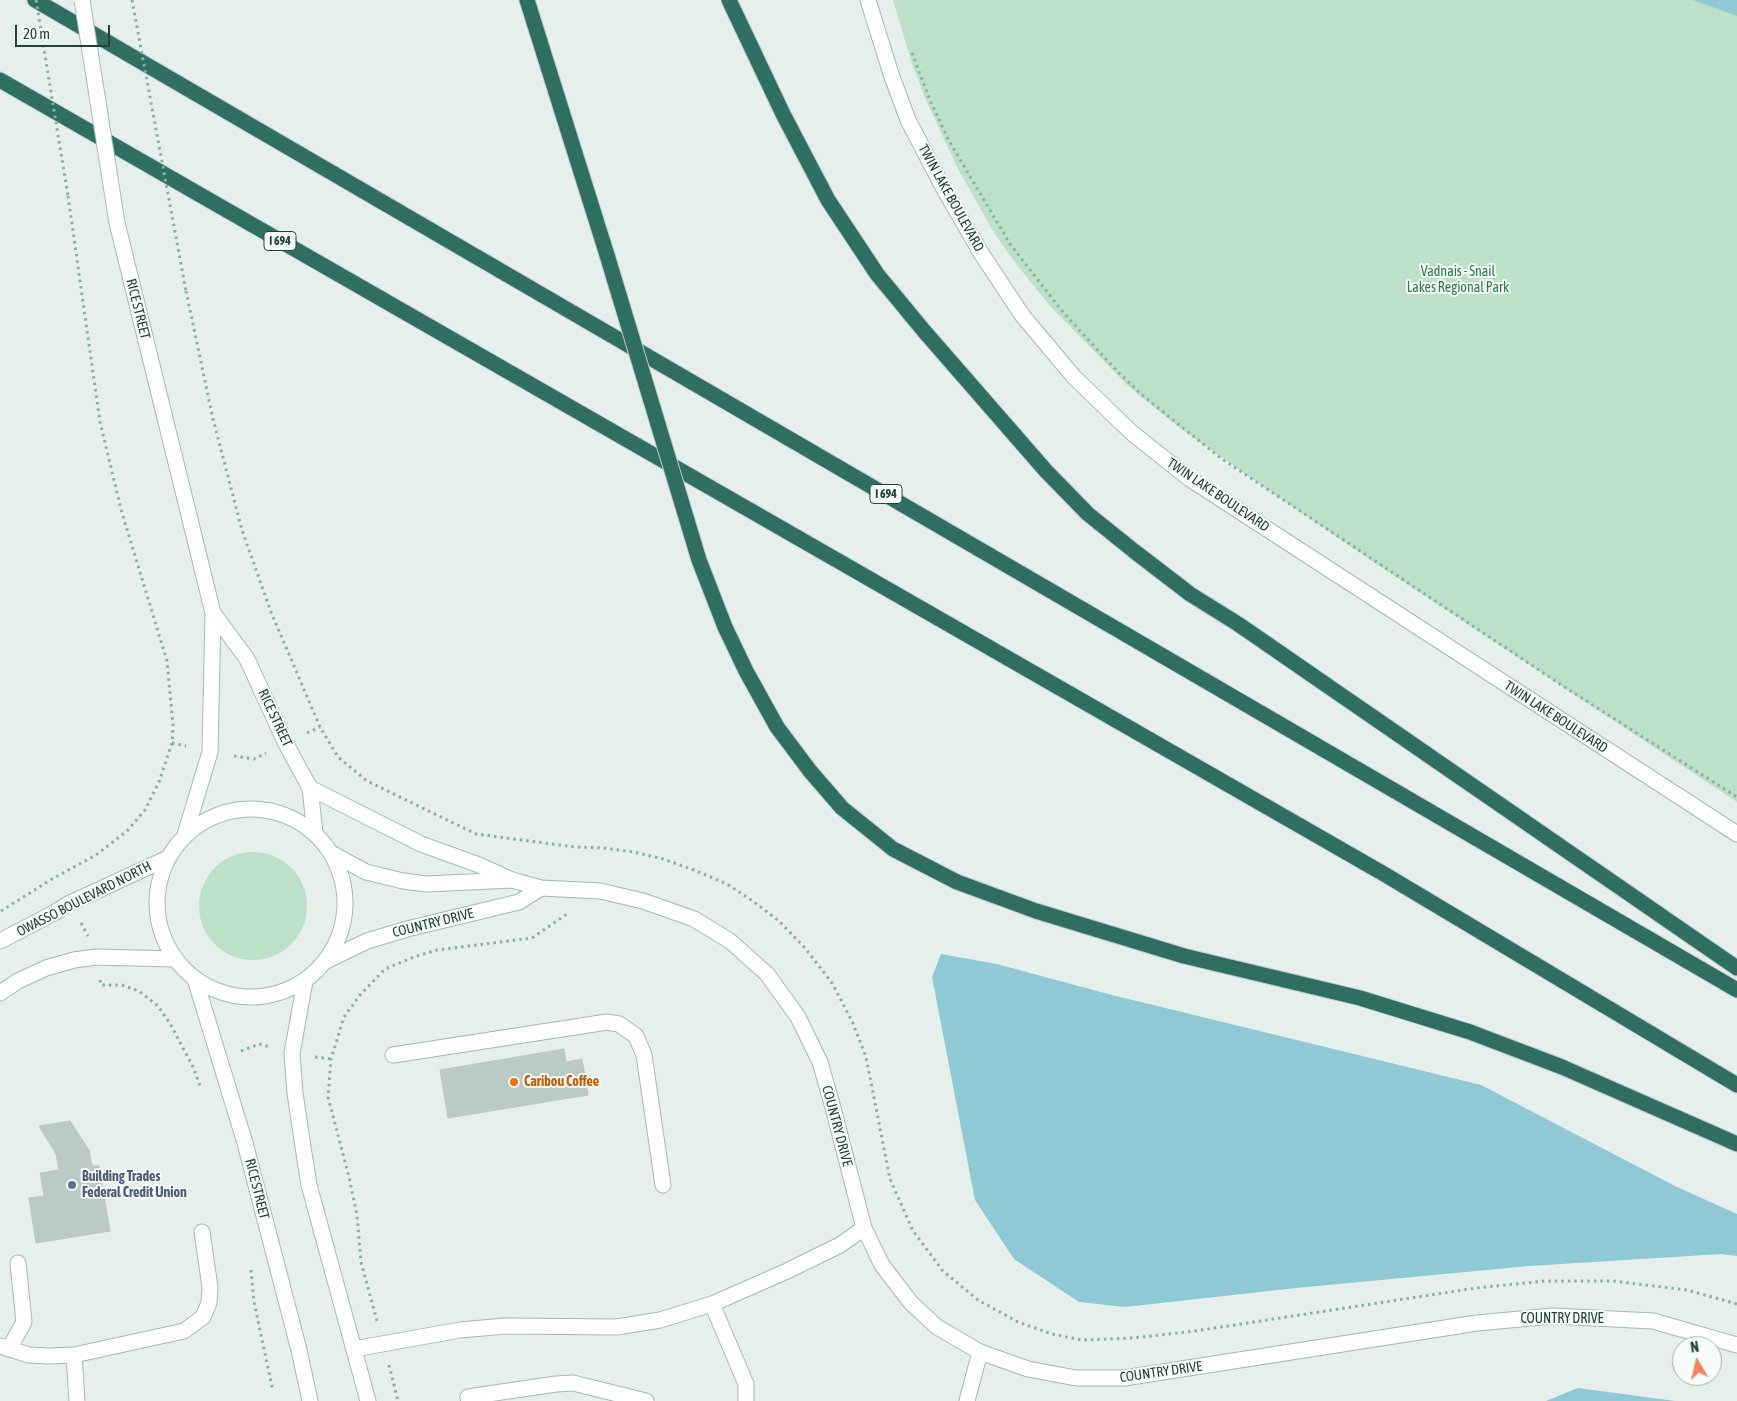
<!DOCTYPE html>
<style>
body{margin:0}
#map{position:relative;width:1737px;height:1401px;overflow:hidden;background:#e6efeb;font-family:"Asap Condensed",sans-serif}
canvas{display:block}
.north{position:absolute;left:1672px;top:1336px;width:50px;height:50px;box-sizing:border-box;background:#f7fbf9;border:1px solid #a3b1ad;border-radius:50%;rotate:351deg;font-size:14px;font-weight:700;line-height:20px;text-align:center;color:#24423a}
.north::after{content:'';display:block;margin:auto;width:18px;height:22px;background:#f4845f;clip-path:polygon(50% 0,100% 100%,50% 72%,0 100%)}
.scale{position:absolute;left:15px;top:25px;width:95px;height:22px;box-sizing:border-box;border:2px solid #24423a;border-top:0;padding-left:6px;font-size:15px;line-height:18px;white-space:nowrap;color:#24423a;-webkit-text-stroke:4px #f7fbf9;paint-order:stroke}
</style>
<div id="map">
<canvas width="1737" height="1401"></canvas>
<div class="north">N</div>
<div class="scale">20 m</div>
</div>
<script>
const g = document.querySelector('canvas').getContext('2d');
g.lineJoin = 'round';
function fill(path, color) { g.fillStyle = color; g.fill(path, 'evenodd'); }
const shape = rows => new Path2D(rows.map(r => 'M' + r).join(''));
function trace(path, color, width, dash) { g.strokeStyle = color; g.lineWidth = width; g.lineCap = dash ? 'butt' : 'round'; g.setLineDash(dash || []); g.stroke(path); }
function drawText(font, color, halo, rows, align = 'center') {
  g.font = font + ' "Asap Condensed",sans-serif'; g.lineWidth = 4; g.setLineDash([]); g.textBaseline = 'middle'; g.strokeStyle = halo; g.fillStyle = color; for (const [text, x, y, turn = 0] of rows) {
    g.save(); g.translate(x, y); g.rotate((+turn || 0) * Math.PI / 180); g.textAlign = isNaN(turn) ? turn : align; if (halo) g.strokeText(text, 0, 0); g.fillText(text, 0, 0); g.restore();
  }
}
fill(shape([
 [893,0,1737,0,1737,802,1375,563,1261,485,1180,428,1127,385,1051,307,1013,260,993,231,957,167,926,100,913,67],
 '199 906a54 54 0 1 1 108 0a54 54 0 1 1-108 0Z'
]), '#bfe0c8');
fill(shape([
 [1693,0,1737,0,1737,16],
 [941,954,997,964,1108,994,1481,1085,1675,1186,1737,1214,1737,1256,1721,1254,1529,1266,1296,1288,1125,1307,1079,1302,1014,1259,975,1200,932,977],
 [1578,1388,1675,1401,1546,1401]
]), '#8ec9d4');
const building = shape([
 [564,1049,566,1062,582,1059,588,1095,448,1118,440,1070,564,1049],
 [70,1121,89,1150,92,1166,99,1166,110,1231,36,1243,29,1198,44,1196,40,1173,59,1170,56,1154,39,1126,70,1121]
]);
fill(building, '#bbcac4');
trace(building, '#b8c9c2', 1);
const service = shape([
 [393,1055,607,1022,619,1024,636,1036,644,1055,663,1185],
 [712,1304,746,1384,746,1401],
 [0,1346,29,1355,49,1356,74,1355,184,1331,203,1317,209,1303,210,1287,202,1232],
 [9,1349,24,1322,18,1263],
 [354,1349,460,1330,505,1326,617,1327,660,1320,712,1304,787,1271,840,1245,864,1228],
 [74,1355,77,1401],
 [469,1401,468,1397,556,1384,573,1383,646,1401],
 [967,1401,980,1352]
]);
const minor = shape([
 [868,0,891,74,908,120,944,189,981,253,1022,315,1074,377,1132,433,1190,479,1737,834]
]);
const tertiary = shape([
 [333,854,366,872,403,881,426,884,512,880,541,888,600,891,643,901,694,919,730,941,767,974,798,1017,820,1062,832,1104,864,1228,882,1265,911,1303,937,1327,980,1352,1028,1369,1076,1378,1124,1378,1477,1323,1553,1316,1653,1321,1737,1345],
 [0,941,54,913,68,904,168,858],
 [326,961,367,941,407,929,519,902,541,888],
 [0,993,18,981,46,968,74,960,96,957,175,959]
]);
const secondary = shape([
 [117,223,213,613,210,752,185,835],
 [213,613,247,659,286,744,310,788,315,833],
 [310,788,421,844,479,865,512,880],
 '157 903a94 94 0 1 1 188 0a94 94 0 1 1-188 0Z',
 [195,979,245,1143,299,1350,310,1401],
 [305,981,292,1053,295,1093,303,1147,309,1185,368,1401]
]);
const motorway = shape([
 [35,0,1737,990],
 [527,0,607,255],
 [729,0,783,114,828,200,877,274,924,331,1046,471,1088,514,1134,551,1190,594,1238,624,1737,968],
 [0,80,1384,874,1737,1085],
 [725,627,746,671,777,727,810,771,842,808,893,849,957,882,1036,911,1184,956,1360,998,1470,1032,1562,1067,1737,1144]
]);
trace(service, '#a8b8b2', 17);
trace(minor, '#a8b8b2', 17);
trace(tertiary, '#a8b8b2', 17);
trace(secondary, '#a4bbb3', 17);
trace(motorway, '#c2cac8', 17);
trace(shape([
 [912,53,930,100,948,139,1010,244,1062,311,1117,371,1142,395,1222,459,1563,686,1737,797],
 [186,291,213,419,242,530,271,612,320,727,338,757,367,781,476,834,575,847,604,848,634,852,663,859,694,870,727,884,754,902,779,921,805,948,832,983,852,1021,866,1057,890,1179,913,1231,943,1271,978,1300,1018,1322,1052,1334,1082,1340,1133,1338,1195,1331,1476,1288,1545,1281,1613,1281,1687,1290,1737,1304],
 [307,733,320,727],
 [172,743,186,746],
 [234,756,254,759,266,753],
 [1,911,52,879,96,855,127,831,145,810,159,782,172,743,173,725,167,661,122,513,100,422,68,196],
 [81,923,88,936],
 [100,980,101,985,122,985,139,991,158,1006,172,1027,194,1069,200,1086],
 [241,1051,259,1044,270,1047],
 [315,1057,331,1059],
 [251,1270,254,1302,273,1391],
 [377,1321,361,1262,357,1215,349,1177,328,1097,331,1059,344,1017,360,995,385,969,414,957,437,950,532,938,567,914],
 [389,1365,398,1401]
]), '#86b3a5', 3, [2.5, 4]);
trace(service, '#fff', 15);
trace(minor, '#fff', 15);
trace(tertiary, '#fff', 15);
trace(secondary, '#fff', 15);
trace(motorway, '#2f6f62', 15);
const secondaryBridge = shape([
 [82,0,117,223]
]);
const motorwayBridge = shape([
 [607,255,699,560,725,627]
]);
trace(secondaryBridge, '#a4bbb3', 17, []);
trace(motorwayBridge, '#c2cac8', 17, []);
trace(shape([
 [36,0,68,196],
 [132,0,186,291]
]), '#86b3a5', 3, [2.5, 4]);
trace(secondaryBridge, '#fff', 15);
trace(motorwayBridge, '#2f6f62', 15);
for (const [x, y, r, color] of [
 [514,1082,5,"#e8710a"],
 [72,1185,5,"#5c6f8a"]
]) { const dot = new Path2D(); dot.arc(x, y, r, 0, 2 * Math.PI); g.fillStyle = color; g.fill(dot); trace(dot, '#f7fbf9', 2); }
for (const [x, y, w] of [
 [280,241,32],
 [886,494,32]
]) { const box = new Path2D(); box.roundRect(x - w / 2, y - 9.5, w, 19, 4); g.fillStyle = '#f7fbf9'; g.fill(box); trace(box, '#24423a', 1); }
drawText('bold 12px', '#24423a', null, [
 ["I 694",280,241],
 ["I 694",886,494]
]);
drawText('14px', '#24423a', '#f7fbf9', [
 ["TWIN LAKE BOULEVARD",951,198,61],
 ["RICE STREET",138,309,76],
 ["TWIN LAKE BOULEVARD",1218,495,34],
 ["TWIN LAKE BOULEVARD",1556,717,33],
 ["RICE STREET",275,718,65],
 ["OWASSO BOULEVARD NORTH",84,899,-27],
 ["COUNTRY DRIVE",433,923,-14],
 ["COUNTRY DRIVE",837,1126,75],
 ["RICE STREET",257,1189,76],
 ["COUNTRY DRIVE",1562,1319],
 ["COUNTRY DRIVE",1161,1372,-8]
]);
drawText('14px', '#2d7a4b', '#f7fbf9', [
 ["Vadnais - Snail",1458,272],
 ["Lakes Regional Park",1458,288]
]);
drawText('bold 14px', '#c56008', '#f7fbf9', [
 ["Caribou Coffee",524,1082]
], 'left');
drawText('bold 14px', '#4e5e75', '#f7fbf9', [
 ["Building Trades",82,1177],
 ["Federal Credit Union",82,1193]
], 'left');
</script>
